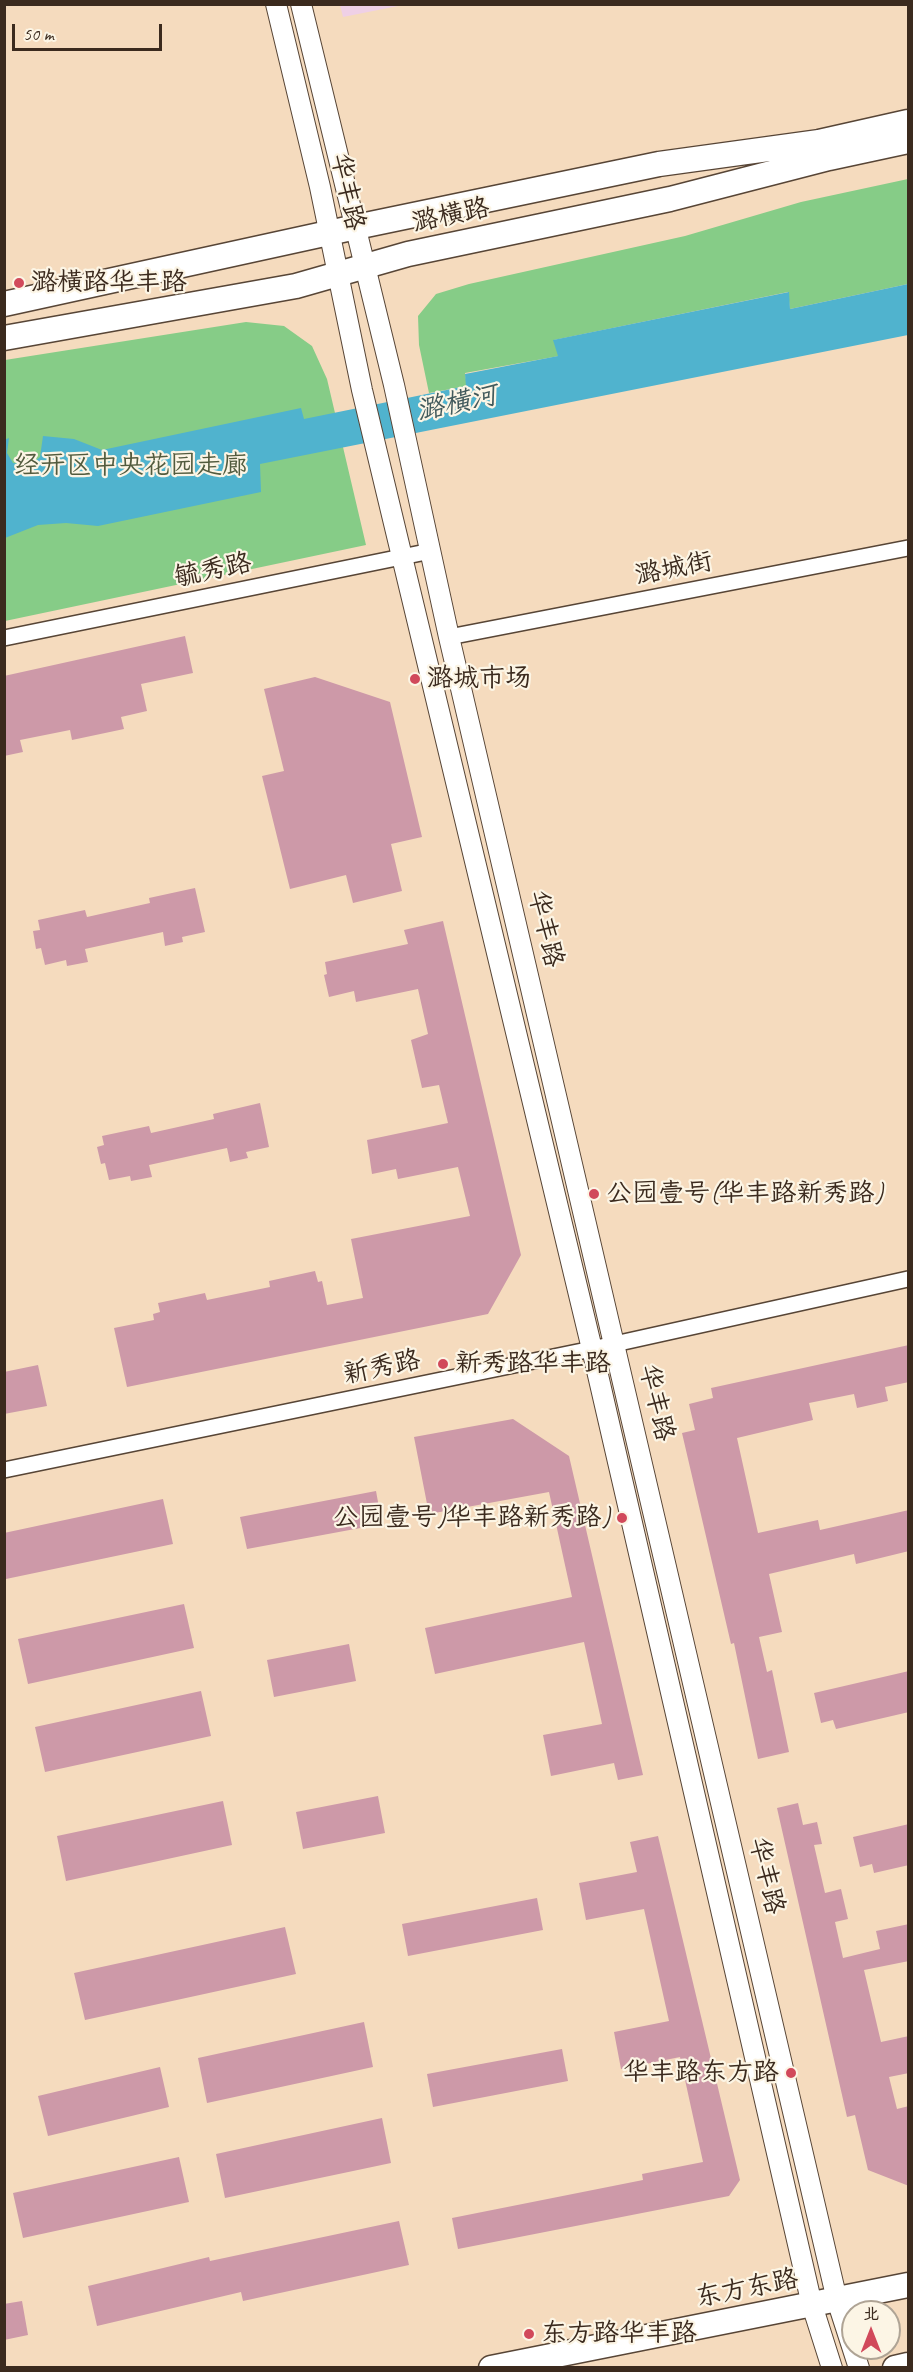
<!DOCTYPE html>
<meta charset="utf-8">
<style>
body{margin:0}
#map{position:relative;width:913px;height:2372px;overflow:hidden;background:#f5dbbe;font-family:Caveat,"LXGW WenKai TC",sans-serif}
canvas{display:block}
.frame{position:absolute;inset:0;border:6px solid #3b2a1e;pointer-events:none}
.north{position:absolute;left:841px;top:2300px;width:60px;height:60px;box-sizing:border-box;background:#fcf5e5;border:2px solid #afa495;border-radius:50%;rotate:0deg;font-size:16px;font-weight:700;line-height:24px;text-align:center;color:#3b2a1e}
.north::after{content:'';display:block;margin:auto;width:21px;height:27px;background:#d1495b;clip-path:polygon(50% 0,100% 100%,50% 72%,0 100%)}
.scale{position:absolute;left:12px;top:24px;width:150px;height:27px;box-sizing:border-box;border:3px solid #3b2a1e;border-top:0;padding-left:8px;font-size:18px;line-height:21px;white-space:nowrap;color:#3b2a1e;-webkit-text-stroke:4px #fcf5e5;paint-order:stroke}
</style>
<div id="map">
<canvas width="913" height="2372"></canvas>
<div class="frame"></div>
<div class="north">北</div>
<div class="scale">50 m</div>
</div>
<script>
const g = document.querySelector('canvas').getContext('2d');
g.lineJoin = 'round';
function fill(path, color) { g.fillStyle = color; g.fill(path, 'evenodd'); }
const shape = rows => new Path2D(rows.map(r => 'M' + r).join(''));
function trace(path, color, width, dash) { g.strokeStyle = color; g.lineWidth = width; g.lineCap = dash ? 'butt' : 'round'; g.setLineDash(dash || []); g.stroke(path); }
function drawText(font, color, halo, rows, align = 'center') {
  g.font = font + ' Caveat,"LXGW WenKai TC",sans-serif'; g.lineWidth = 4.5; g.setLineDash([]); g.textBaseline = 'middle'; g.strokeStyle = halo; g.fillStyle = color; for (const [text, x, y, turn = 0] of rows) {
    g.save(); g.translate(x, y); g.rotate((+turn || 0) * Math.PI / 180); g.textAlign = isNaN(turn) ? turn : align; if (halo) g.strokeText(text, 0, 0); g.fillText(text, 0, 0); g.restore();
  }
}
fill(shape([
 [340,5,340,4,403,5,343,17]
]), '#efd0e6');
fill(shape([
 [908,179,908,284,790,309,788,292,554,340,559,356,465,373,467,386,429,393,419,345,418,316,436,294,469,284,685,236,801,202],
 [246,322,284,326,312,346,327,379,366,545,5,621,5,360]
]), '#86cc87');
fill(shape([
 [908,284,908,335,260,464,261,492,98,526,66,523,38,525,5,538,4,440,9,438,7,453,13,463,30,465,40,457,43,436,74,439,102,450,301,408,304,419,466,386,465,374,558,356,553,340,789,292,790,309]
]), '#50b3ce');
fill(shape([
 [185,636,193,673,141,684,147,711,121,717,124,729,72,740,70,730,20,740,23,752,4,756,4,676],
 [315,677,390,702,422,837,391,844,402,891,353,903,346,875,290,889,262,776,284,771,264,689],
 [195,888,205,932,182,937,183,942,165,946,163,932,85,949,88,962,67,966,66,960,45,965,41,948,36,949,33,931,40,930,38,920,85,910,87,917,150,903,149,898],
 [443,921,521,1255,488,1314,127,1387,114,1328,154,1320,153,1314,160,1312,158,1303,205,1293,207,1300,270,1287,269,1281,315,1271,318,1282,322,1281,327,1305,363,1298,351,1239,470,1216,458,1167,398,1179,396,1169,372,1174,367,1140,448,1123,439,1085,422,1088,411,1040,428,1034,418,989,356,1002,354,991,329,997,324,975,327,974,325,962,408,944,404,930],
 [260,1103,269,1147,246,1152,248,1158,230,1162,227,1148,149,1165,152,1177,131,1181,130,1176,109,1180,105,1163,101,1164,97,1147,104,1145,102,1136,149,1126,151,1133,214,1119,213,1114],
 [909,1345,909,1382,885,1387,888,1401,857,1408,854,1394,809,1403,813,1420,737,1438,758,1533,818,1520,820,1530,909,1510,909,1551,856,1564,854,1554,769,1574,782,1632,759,1637,767,1672,772,1670,789,1752,758,1759,734,1643,731,1644,682,1433,695,1430,689,1404,713,1398,711,1388],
 [38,1365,47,1406,4,1414,4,1372],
 [513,1419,569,1456,643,1775,618,1780,614,1763,551,1776,543,1735,602,1724,584,1642,435,1674,425,1628,572,1597,549,1492,429,1514,414,1437],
 [376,1491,382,1524,247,1549,240,1517],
 [163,1499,173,1544,6,1579,4,1533],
 [184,1604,194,1648,28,1684,18,1639],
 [349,1644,356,1681,274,1697,267,1660],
 [909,1671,909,1712,836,1729,833,1720,821,1723,814,1693],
 [201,1691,211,1736,45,1772,35,1727],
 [378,1796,385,1833,303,1849,296,1812],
 [223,1801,232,1845,66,1881,57,1836],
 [798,1803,803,1825,817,1822,822,1844,814,1845,825,1893,841,1889,848,1919,835,1922,843,1958,880,1949,876,1931,909,1924,909,1961,864,1970,881,2042,909,2036,909,2073,889,2077,897,2109,909,2106,909,2186,868,2170,855,2115,847,2117,777,1808],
 [909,1824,909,1865,874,1873,872,1864,860,1867,853,1837],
 [658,1836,740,2180,729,2196,458,2249,452,2218,643,2180,642,2174,703,2162,680,2057,621,2069,614,2032,669,2021,644,1909,586,1920,579,1883,637,1872,630,1842],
 [537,1898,543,1930,408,1956,402,1924],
 [285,1927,296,1974,85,2020,74,1973],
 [364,2022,373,2067,207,2103,198,2058],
 [562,2049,568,2081,433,2107,427,2074],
 [160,2067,169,2107,48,2136,38,2096],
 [382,2118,391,2163,225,2198,216,2154],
 [179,2157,189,2202,23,2238,13,2193],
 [399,2221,409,2265,243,2301,241,2292,97,2326,88,2286,209,2257,210,2261],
 [22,2301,28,2335,4,2340,4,2304]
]), '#cd99a8');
const minor = shape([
 [449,637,908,548],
 [4,638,431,551],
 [4,1470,592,1349,908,1279]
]);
const tertiary = shape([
 [276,4,320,187,362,390,592,1349,812,2305,832,2368],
 [301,4,394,385,449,637,837,2300,859,2368]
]);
const primary = shape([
 [4,304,356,227,659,164,819,142,908,122],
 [4,338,296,286,408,254,670,199,829,158,908,141],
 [491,2368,908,2285],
 [895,2368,908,2365]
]);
trace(minor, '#574536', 18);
trace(tertiary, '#574536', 22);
trace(primary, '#574536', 27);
trace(minor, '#fff', 15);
trace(tertiary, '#fff', 20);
trace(primary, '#fff', 24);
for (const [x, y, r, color] of [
 [19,283,6,"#d1495b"],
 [415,679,6,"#d1495b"],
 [594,1194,6,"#d1495b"],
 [443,1364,6,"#d1495b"],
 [622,1518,6,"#d1495b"],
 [791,2073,6,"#d1495b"],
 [529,2334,6,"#d1495b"]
]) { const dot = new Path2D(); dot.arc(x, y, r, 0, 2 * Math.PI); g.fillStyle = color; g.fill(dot); trace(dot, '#fcf5e5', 2); }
drawText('26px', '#3b2a1e', '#fcf5e5', [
 ["华丰路",347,192,78],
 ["潞横路",451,216,-12],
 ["潞城街",674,569,-11],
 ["毓秀路",213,571,-12],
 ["华丰路",545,929,77],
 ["新秀路",382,1368,-12],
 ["华丰路",656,1403,77],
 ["华丰路",766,1876,77],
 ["东方东路",747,2289,-11]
]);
drawText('26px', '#3b2a1e', '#fcf5e5', [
 ["潞横路华丰路",31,283],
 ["潞城市场",427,679],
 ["公园壹号(华丰路新秀路)",606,1194],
 ["新秀路华丰路",455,1364],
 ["公园壹号)华丰路新秀路)",610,1518,"right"],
 ["华丰路东方路",779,2073,"right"],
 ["东方路华丰路",541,2334]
], 'left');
drawText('26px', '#525b3e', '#fcf5e5', [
 ["经开区中央花园走廊",131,466]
]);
drawText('italic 27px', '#425a5c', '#fcf5e5', [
 ["潞横河",457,404,-12]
]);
</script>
